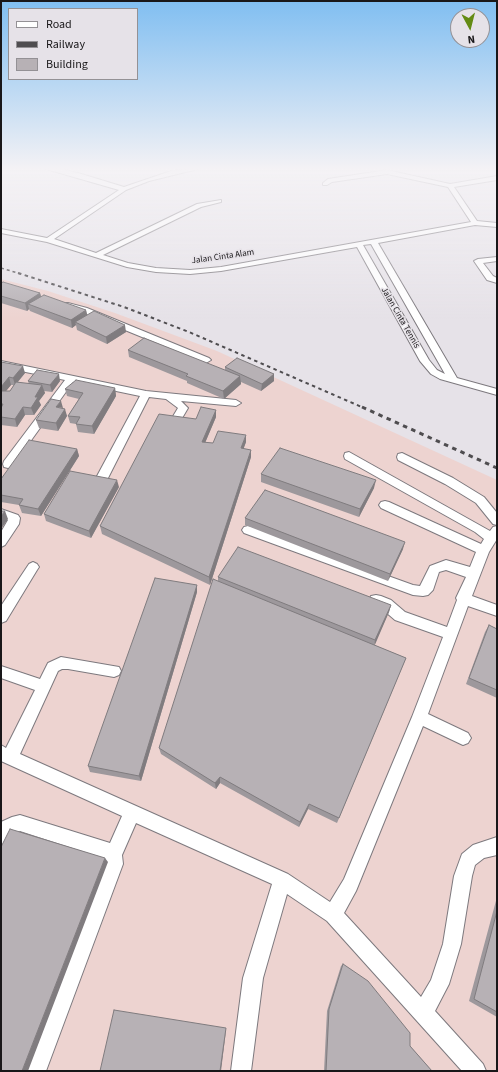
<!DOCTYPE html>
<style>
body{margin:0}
#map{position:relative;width:498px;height:1072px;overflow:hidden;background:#e6e2e8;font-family:"Source Sans 3",sans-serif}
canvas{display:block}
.frame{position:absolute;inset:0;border:2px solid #191719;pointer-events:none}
.legend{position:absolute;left:8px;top:8px;width:130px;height:72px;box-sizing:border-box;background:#e6e2e8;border:1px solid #949195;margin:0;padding:5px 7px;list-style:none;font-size:12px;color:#191719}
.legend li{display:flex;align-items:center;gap:8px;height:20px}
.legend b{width:20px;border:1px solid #949195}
.north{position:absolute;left:450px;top:8px;width:40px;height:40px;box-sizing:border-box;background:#e6e2e8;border:1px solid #949195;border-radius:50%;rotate:173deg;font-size:11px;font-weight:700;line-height:16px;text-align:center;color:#191719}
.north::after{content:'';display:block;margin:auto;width:14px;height:18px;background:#648b14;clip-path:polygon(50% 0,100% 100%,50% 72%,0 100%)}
</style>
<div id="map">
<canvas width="498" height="1072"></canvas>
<div class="frame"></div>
<ul class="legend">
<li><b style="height:5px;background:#fff"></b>Road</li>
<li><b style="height:5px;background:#4f4d50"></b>Railway</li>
<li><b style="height:11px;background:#b7b1b5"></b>Building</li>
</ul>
<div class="north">N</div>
</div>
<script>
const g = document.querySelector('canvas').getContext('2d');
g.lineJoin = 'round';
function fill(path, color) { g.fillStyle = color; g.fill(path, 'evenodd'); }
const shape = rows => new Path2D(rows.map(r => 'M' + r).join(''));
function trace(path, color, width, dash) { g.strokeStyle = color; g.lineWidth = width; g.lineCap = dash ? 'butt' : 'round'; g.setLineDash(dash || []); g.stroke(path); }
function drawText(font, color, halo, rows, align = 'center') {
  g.font = font + ' "Source Sans 3",sans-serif'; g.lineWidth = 3; g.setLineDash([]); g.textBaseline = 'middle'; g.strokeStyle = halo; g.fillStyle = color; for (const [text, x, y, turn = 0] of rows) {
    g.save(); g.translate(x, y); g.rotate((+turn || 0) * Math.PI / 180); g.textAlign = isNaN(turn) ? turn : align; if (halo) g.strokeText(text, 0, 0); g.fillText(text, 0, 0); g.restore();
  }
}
fill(shape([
 [1,279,48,291,115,313,217,351,497,480,497,1071,1,1071]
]), '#edd3d0');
const minor = shape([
 [46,169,60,169,78,173,124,187,171,171,198,169,149,181,126,190,54,239,96,253,197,204,221,200,221,202,201,207,103,255,128,263,156,268,190,270,221,267,471,222,448,187,387,174,332,182,327,185,323,185,323,183,328,179,387,170,450,184,497,176,497,180,454,187,477,221,497,223,497,227,475,225,378,243,457,378,497,389,497,395,440,379,431,374,420,361,357,247,221,271,190,274,156,272,127,267,47,242,1,233,1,229,47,238,119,190,46,169],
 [371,244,445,374,437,370,429,360,363,245,371,244],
 [497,257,497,261,483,263,493,276,497,278,497,283,487,280,474,261,478,259,497,257],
 [65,303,68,303,87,308,209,358,211,360,206,363,203,362,81,312,65,307,64,305,65,303],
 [1,361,146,391,236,400,241,403,236,406,181,401,188,408,178,425,174,426,169,423,178,408,166,399,149,397,108,478,106,481,102,482,98,481,96,478,140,396,73,382,12,467,8,468,4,467,3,464,4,461,65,380,1,367,1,361],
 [349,452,490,531,493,527,497,526,497,539,489,552,472,596,497,605,497,616,468,606,428,714,468,733,471,738,468,743,463,745,423,726,356,891,344,913,421,997,431,980,443,944,454,876,462,854,473,845,497,837,497,855,484,858,475,865,472,876,461,944,449,984,435,1011,483,1064,486,1071,462,1071,327,921,287,894,263,978,251,1071,231,1071,243,978,272,884,136,823,122,855,123,864,46,1071,26,1071,105,864,103,858,20,831,12,835,7,845,1,847,1,822,12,817,20,815,110,843,122,816,1,761,1,745,6,748,35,690,1,678,1,666,40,679,48,663,61,657,119,667,121,671,119,675,114,677,68,669,62,669,58,671,20,754,288,874,330,902,344,879,412,717,443,637,395,620,381,608,371,604,369,600,371,596,376,595,381,596,391,600,405,612,447,627,457,600,456,598,466,577,446,570,439,572,433,590,428,595,423,596,413,595,244,533,242,530,244,527,248,526,252,527,413,585,420,586,430,566,446,560,470,567,476,552,381,508,379,505,381,502,385,501,389,502,481,544,484,539,475,532,345,459,344,456,345,453,349,452],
 [402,453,453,478,484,497,497,513,497,525,493,524,476,503,445,484,398,460,397,457,398,454,402,453],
 [1,509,18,515,20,518,19,524,5,545,1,547,1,532,8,520,1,518,1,509],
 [33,562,37,564,39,567,37,570,6,621,1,623,1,606,29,564,33,562]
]);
trace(minor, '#7d797e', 2);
fill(minor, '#fff');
trace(shape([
 [1,268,21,274]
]), '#4f4d50', 1.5, [3, 3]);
trace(shape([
 [18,273,124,307,189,332,364,408]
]), '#4f4d50', 2, [3.5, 3.5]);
trace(shape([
 [362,407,497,468]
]), '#4f4d50', 3, [4.5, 4.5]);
fill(shape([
 [1,284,40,293,41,296,86,310,87,316,126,332,107,344,77,330,76,325,72,328,30,311,29,309,27,311,1,303],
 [128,350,225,370,225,367,274,374,274,381,261,391,241,382,241,384,224,399,187,383,187,381,129,357],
 [1,362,25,373,18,382,29,384,28,381,60,381,52,392,44,391,45,393,39,401,41,405,34,415,25,415,17,427,1,425],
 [11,385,14,385,10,391,6,391],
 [115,388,116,396,94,434,78,432,76,424,70,423,68,416,79,399,67,396,65,389],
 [63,408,67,416,58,431,39,428,36,420],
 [216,410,216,417,205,443,213,443,246,442,243,449,251,450,251,457,210,585,102,534,100,526],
 [77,449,79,456,41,516,22,513,19,505,1,502,1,479],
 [261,474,374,488,359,517,261,482],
 [119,487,91,538,46,521,44,514],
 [245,518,403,549,388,581,245,525],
 [218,577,391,605,389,612,374,645,406,658,337,823,308,809,299,827,220,783,216,789,161,754,159,748,218,581],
 [197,585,197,592,141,781,90,772,88,766],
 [489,625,497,629,497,698,466,684,485,632],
 [497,897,497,1017,469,1001],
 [343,964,410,1046,432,1071,324,1071,327,1011,341,966]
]), '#9d989c');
fill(shape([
 [40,293,42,300,28,304,29,309,27,311,25,303],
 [86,310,88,318,75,322,76,325,72,328,71,320],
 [125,325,126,332,107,344,106,337],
 [23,366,25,373,15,385,13,378],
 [59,374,60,381,52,392,50,385],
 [274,374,274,381,261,391,262,384],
 [240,376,241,384,224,399,223,391],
 [9,377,11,385,1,397,1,387],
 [42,385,45,393,39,401,41,405,34,415,31,408,35,397],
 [115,388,116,396,94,434,92,426],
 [61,401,63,408,56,407],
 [23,407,25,415,17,427,15,419],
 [65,409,67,416,58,431,56,423],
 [216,410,216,417,202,450,202,442],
 [246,435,246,442,241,456,241,448],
 [77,449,79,456,41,516,38,509],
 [251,450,251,457,210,585,209,577],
 [117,480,119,487,91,538,89,531],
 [376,480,374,488,359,517,360,509],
 [5,511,8,519,1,529,1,516],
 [405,542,403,549,388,581,390,574],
 [197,585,197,592,141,781,139,776],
 [391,605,389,612,374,647,375,640],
 [220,777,220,783,216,789,215,783],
 [309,804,308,809,299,827,300,822],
 [105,858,108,862,28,1071,22,1071],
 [226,1028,226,1030,221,1071,220,1071]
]), '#807c7f');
const building = shape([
 [3,282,40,293,25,303,1,296,1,284,3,282],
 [44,295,86,310,71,320,28,304,44,295],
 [94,311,125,325,106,337,75,322,94,311],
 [144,338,240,376,223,391,186,376,188,374,128,350,144,338],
 [237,358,274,374,262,384,225,367,237,358],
 [1,362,23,366,13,378,9,377,1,387,1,362],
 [37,370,59,374,50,385,28,381,37,370],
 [76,380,115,388,92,426,76,424,80,417,68,416,83,393,65,389,76,380],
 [16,382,42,385,35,397,38,397,31,408,23,407,15,419,1,417,1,408,3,404,1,404,1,391,10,391,16,382],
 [51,399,61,401,56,407,65,409,56,423,36,420,51,399],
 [201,407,216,410,202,442,213,443,218,431,246,435,241,448,251,450,209,577,100,526,159,414,196,419,201,407],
 [29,440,77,449,38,509,19,505,23,499,1,495,1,479,29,440],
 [280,448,376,480,360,509,261,474,280,448],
 [70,471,117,480,89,531,44,514,70,471],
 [265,490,405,542,390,574,245,518,265,490],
 [1,511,5,511,1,516,1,511],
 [238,547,391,605,375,640,218,577,238,547],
 [155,578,197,585,139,776,88,766,155,578],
 [213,579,406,658,339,818,309,804,300,822,220,777,215,783,159,748,213,579],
 [489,625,497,629,497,690,469,678,489,625],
 [10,829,105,858,22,1071,1,1071,1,847,10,829],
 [497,911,497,1012,474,999,497,911],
 [343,964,368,981,410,1033,410,1046,432,1071,326,1071,329,1009,343,964],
 [114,1010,226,1028,220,1071,100,1071,114,1010]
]);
fill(building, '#b7b1b5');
trace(building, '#807c7f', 1);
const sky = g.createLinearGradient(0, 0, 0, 319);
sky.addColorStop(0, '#80bef1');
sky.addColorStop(0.53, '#f4f2f5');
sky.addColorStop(1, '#f4f2f500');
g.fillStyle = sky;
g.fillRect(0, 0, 498, 319);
drawText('9px', '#191719', '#e6e2e8', [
 ["Jalan Cinta Alam",223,257,-8],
 ["Jalan Cinta Tennis",400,318,60]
]);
</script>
